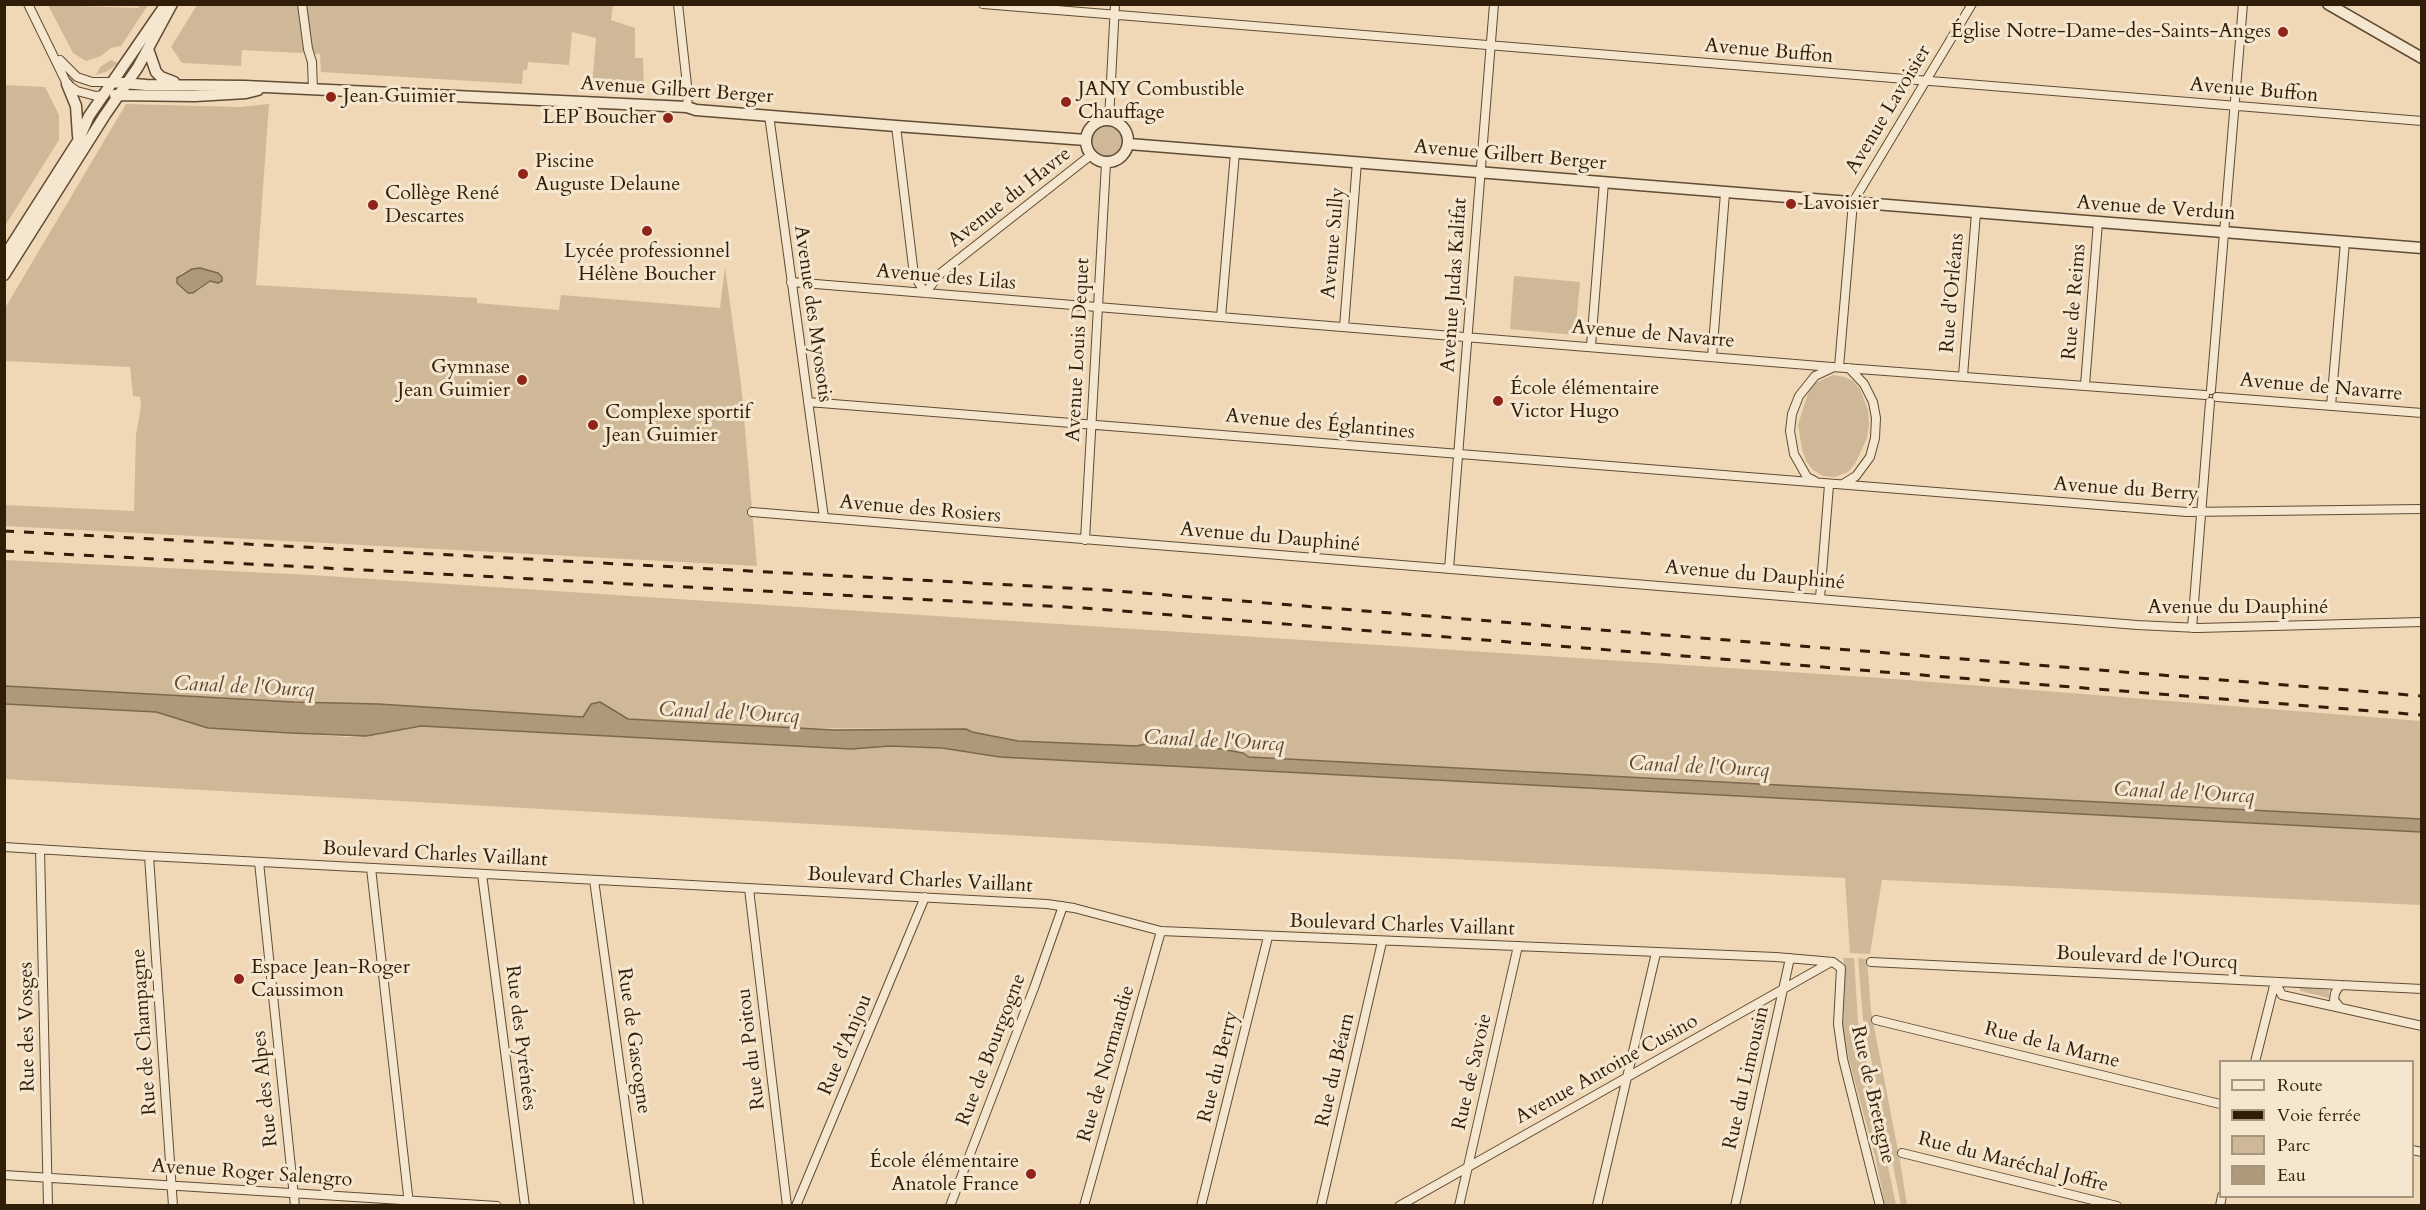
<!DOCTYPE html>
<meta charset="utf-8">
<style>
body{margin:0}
#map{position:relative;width:2426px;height:1210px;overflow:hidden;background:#f0d8b6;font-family:Cardo,serif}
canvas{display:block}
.frame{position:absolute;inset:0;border:6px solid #301e08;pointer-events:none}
.legend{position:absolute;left:2219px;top:1060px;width:195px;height:138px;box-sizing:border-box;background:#f5e6d0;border:2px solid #a69680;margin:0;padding:8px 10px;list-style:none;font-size:18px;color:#301e08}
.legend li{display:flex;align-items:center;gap:12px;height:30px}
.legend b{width:30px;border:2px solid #a69680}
</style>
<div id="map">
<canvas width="2426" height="1210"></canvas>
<div class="frame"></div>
<ul class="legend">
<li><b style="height:8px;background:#f5e6d0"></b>Route</li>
<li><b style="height:8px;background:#301e08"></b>Voie ferrée</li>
<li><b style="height:16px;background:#cfb898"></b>Parc</li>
<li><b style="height:16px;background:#af997b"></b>Eau</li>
</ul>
</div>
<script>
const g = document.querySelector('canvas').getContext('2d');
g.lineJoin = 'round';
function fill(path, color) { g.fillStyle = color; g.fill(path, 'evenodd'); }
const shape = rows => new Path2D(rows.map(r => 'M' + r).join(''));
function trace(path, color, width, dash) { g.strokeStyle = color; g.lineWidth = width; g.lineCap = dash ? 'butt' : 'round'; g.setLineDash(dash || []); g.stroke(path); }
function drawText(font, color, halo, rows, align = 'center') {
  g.font = font + ' Cardo,serif'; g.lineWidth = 6; g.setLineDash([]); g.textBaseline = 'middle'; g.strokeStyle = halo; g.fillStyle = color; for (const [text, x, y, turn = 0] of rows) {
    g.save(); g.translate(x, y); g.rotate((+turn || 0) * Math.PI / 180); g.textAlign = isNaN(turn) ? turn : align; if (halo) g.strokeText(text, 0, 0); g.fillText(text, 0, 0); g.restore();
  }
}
fill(shape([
 [48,5,138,8,139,5,148,5,121,46,111,48,101,56,86,61,73,53],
 [197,5,613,5,611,20,635,28,635,58,643,58,644,87,592,87,596,38,572,32,569,65,528,62,527,70,523,70,522,84,321,72,320,54,242,50,241,66,182,63,171,47],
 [111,60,118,63,108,71,96,75,100,67],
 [5,85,45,87,59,115,59,140,5,226],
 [126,104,240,107,269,104,256,285,477,298,477,303,559,310,561,295,720,308,725,267,741,384,757,566,5,526,5,505,134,511,136,435,141,406,140,397,133,396,130,367,5,361,5,368,5,308],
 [200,268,218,273,218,283,210,281,199,290,177,278,183,272],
 '1090 142a17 17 0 1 1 34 0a17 17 0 1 1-34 0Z',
 [1514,276,1580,282,1575,335,1510,329],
 [1833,375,1845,377,1853,381,1860,389,1868,410,1869,424,1867,438,1855,464,1848,472,1835,477,1823,476,1813,470,1806,461,1802,449,1798,425,1808,393,1815,383],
 [4,560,311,575,1882,678,2421,721,2421,819,1249,757,1243,753,1204,746,1149,743,1137,746,1018,741,972,732,966,729,795,728,628,719,620,715,588,709,583,717,378,704,294,702,5,686],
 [4,704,156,712,208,728,348,737,366,736,421,726,851,749,890,746,942,748,1000,757,2421,832,2421,905,1882,880,1870,954,1850,953,1845,878,1367,855,5,779],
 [1843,958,1854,958,1858,1022,1896,1205,1885,1205,1875,1156,1848,1056,1843,1025,1845,965],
 [1858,958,1867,959,1871,1011,1900,1161,1907,1205,1901,1205,1863,1019],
 [2300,987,2329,990,2329,998,2300,991]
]), '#cfb898');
const water = shape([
 [200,268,218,273,222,277,222,281,218,283,210,281,193,293,188,293,177,283,177,278,192,269,200,268],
 [5,686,294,702,378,704,583,717,591,704,600,702,628,719,835,730,966,729,972,732,1018,741,1137,746,1149,743,1204,746,1243,753,1249,757,2421,819,2421,832,1000,757,942,748,890,746,851,749,421,726,366,736,291,733,208,728,156,712,5,704,5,686]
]);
fill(water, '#af997b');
trace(water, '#7c684d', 1.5);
const minor = shape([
 [28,4,67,84,77,91,96,96,104,95],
 [302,4,308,49,312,62,313,90],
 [678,4,688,94,687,107],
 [983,4,2422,121],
 [60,60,77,77,92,82,112,82],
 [769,115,824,518],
 [1109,120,1115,4],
 [896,126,914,275,925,293,941,273,1091,155],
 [791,282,1832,367,2205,395],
 [1221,317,1235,153],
 [1344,327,1357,162],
 [1591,346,1604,182],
 [1712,357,1725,193],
 [1839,367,1853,202,1972,4],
 [1963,376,1976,213],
 [2085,385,2098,222],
 [2211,390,2243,4],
 [2217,397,2422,413],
 [808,402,2187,512,2422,509],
 [2331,406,2345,242],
 [1815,481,1807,477,1794,454,1790,431,1792,414,1799,396,1815,376,1832,368],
 [1843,484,1856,476,1870,457,1875,438,1876,418,1873,402,1864,384,1849,368],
 [752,512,2137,625,2198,628,2422,622],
 [1085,540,1106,163],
 [1449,569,1494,4],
 [1820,598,1829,485],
 [2192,628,2210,402],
 [4,847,149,856,1047,904,1074,908,1161,931,1776,957,1833,962,1841,968,1838,1024,1843,1059,1880,1206],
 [40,849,48,1206],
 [149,856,173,1206],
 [259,862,295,1206],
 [371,868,409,1204],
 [482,874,525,1206],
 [594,880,639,1206],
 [749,889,787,1206],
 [1871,962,2422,989],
 [2275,982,2282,995,2422,1026],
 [2339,1006,2334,1000,2335,993,2340,985],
 [1876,1020,2220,1104],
 [2255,1062,2275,982],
 [2412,1150,2422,1152],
 [1902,1153,2117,1206],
 [4,1175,497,1206],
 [796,1206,925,897],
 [950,1206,1034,988,1063,906],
 [1084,1206,1161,931],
 [1201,1206,1268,937],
 [1321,1206,1382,942],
 [1399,1206,1831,962],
 [1459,1206,1518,946],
 [1597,1206,1656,953],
 [1735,1206,1790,958],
 [2220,1206,2222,1196]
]);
const tertiary = shape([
 [2328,4,2422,58],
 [148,49,156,72,161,77,174,82],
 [112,82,146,85,245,86,687,107,696,110,896,126,1086,140],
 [67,84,76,106,78,136],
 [115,95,195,96,246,93,258,90],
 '1086 141a21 21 0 1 1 42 0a21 21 0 1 1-42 0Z',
 [1129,144,2422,248],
 [4,257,78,141,89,116,166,4],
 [4,275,105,115,138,67,172,4]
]);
trace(minor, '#604c34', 10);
trace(tertiary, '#604c34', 13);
trace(minor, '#f5e6d0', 8);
trace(tertiary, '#f5e6d0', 10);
trace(shape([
 [4,531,1105,590,2422,696],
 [4,551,1084,608,2422,715]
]), '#301e08', 3, [10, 10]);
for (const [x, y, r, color] of [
 [2283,32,6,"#8f2418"],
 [331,97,6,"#8f2418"],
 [1066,102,6,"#8f2418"],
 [668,118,6,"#8f2418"],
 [523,174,6,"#8f2418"],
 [1791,204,6,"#8f2418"],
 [373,205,6,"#8f2418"],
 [647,231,6,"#8f2418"],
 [522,380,6,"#8f2418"],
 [1498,401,6,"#8f2418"],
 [593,425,6,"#8f2418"],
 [239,979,6,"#8f2418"],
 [1031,1174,6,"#8f2418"]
]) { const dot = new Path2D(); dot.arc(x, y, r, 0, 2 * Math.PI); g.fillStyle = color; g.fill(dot); trace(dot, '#f5e6d0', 2); }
drawText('20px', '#301e08', '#f5e6d0', [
 ["Église Notre-Dame-des-Saints-Anges",2271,32,"right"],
 ["JANY Combustible",1078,90],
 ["Chauffage",1078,113],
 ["Jean Guimier",343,97],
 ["LEP Boucher",656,118,"right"],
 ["Piscine",535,162],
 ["Auguste Delaune",535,185],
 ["Collège René",385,194],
 ["Descartes",385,217],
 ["Lavoisier",1803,204],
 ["Lycée professionnel",647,252,"center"],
 ["Hélène Boucher",647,275,"center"],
 ["Gymnase",510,368,"right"],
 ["Jean Guimier",510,391,"right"],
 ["École élémentaire",1510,389],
 ["Victor Hugo",1510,412],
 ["Complexe sportif",605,413],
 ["Jean Guimier",605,436],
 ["Espace Jean-Roger",251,968],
 ["Caussimon",251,991],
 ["École élémentaire",1019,1162,"right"],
 ["Anatole France",1019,1185,"right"]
], 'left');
drawText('20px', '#301e08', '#f5e6d0', [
 ["Avenue Buffon",1769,52,5],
 ["Avenue Gilbert Berger",677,91,4],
 ["Avenue Buffon",2254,91,5],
 ["Avenue Lavoisier",1889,110,-59],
 ["Avenue Gilbert Berger",1510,156,5],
 ["Avenue du Havre",1010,198,-38],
 ["Avenue de Verdun",2156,209,4],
 ["Avenue Sully",1334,243,-85],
 ["Avenue des Lilas",946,278,5],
 ["Avenue Judas Kalifat",1455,285,-86],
 ["Rue d'Orléans",1953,293,-85],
 ["Rue de Reims",2075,302,-85],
 ["Avenue des Myosotis",812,314,82],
 ["Avenue de Navarre",1653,335,5],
 ["Avenue Louis Dequet",1079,350,-87],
 ["Avenue de Navarre",2321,388,5],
 ["Avenue des Églantines",1320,425,5],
 ["Avenue du Berry",2126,490,4],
 ["Avenue des Rosiers",920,510,5],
 ["Avenue du Dauphiné",1270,538,5],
 ["Avenue du Dauphiné",1755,576,5],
 ["Avenue du Dauphiné",2238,608],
 ["Boulevard Charles Vaillant",435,855,3],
 ["Boulevard Charles Vaillant",920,881,3],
 ["Boulevard Charles Vaillant",1402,926,2],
 ["Boulevard de l'Ourcq",2147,959,3],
 ["Rue des Vosges",28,1027,-91],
 ["Rue de Champagne",145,1032,-94],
 ["Rue des Pyrénées",520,1038,83],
 ["Rue de Gascogne",633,1041,82],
 ["Rue d'Anjou",846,1045,-67],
 ["Rue de la Marne",2052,1046,14],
 ["Rue du Poitou",752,1049,-97],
 ["Rue de Bourgogne",992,1050,-69],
 ["Rue de Normandie",1107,1064,-74],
 ["Rue du Berry",1219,1067,-76],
 ["Rue du Béarn",1336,1070,-77],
 ["Avenue Antoine Cusino",1607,1070,-29],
 ["Rue de Savoie",1473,1072,-77],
 ["Rue du Limousin",1747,1078,-77],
 ["Rue des Alpes",266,1089,-96],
 ["Rue de Bretagne",1872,1095,77],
 ["Rue du Maréchal Joffre",2013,1163,14],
 ["Avenue Roger Salengro",252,1174,4]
]);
drawText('italic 21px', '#5c4930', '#f5e6d0', [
 ["Canal de l'Ourcq",244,688,3],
 ["Canal de l'Ourcq",729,714,3],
 ["Canal de l'Ourcq",1214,742,3],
 ["Canal de l'Ourcq",1699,768,3],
 ["Canal de l'Ourcq",2184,794,3]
]);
</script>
